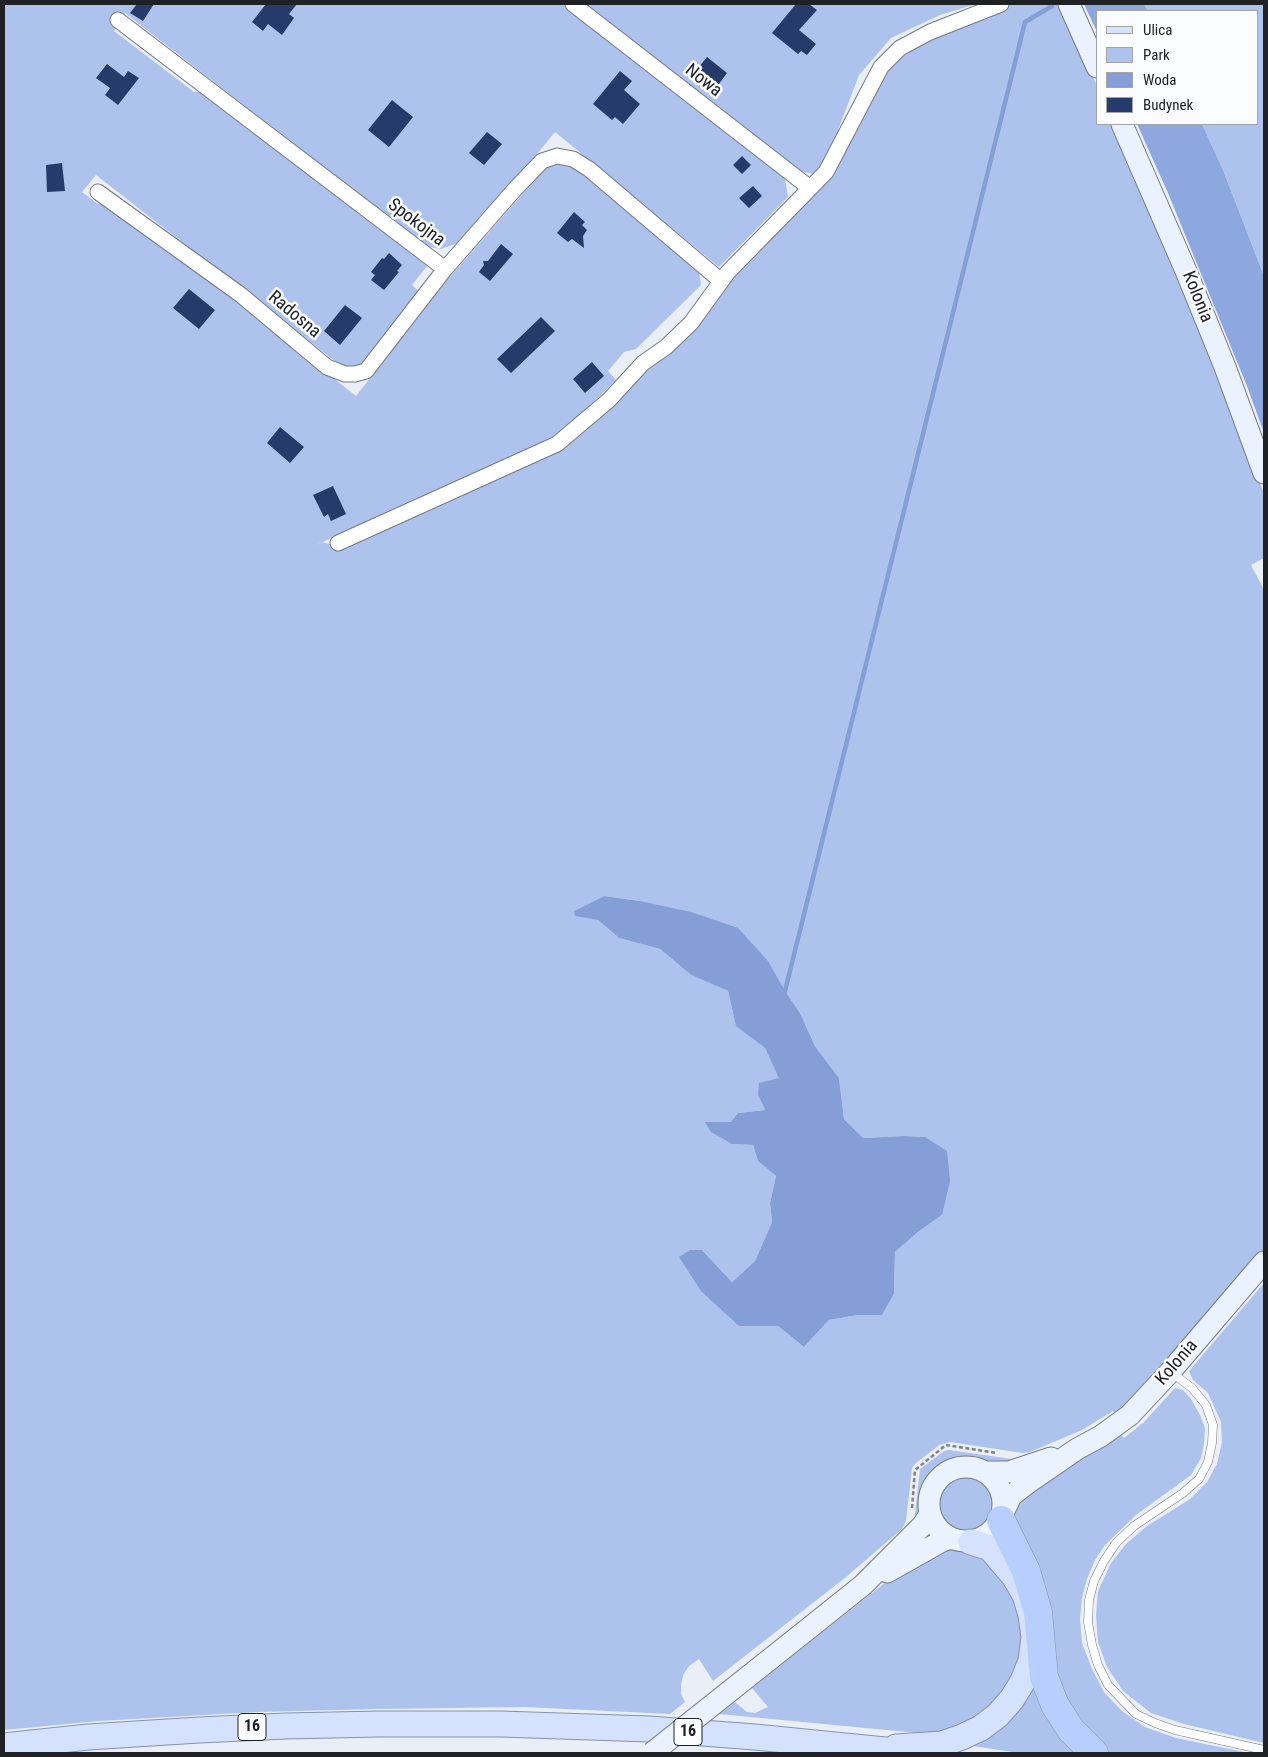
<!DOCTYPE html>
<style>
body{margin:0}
#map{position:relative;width:1268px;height:1757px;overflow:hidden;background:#eaeff7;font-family:"Roboto Condensed",sans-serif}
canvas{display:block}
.frame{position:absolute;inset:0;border:5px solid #202125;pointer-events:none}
.legend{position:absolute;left:1096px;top:10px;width:162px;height:115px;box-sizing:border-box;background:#fbfcfe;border:1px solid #a3a4a7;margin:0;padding:6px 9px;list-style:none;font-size:15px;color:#202125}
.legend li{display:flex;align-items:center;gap:10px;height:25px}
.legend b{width:25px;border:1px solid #a3a4a7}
</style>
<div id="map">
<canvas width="1268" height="1757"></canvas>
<div class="frame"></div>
<ul class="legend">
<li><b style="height:6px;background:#d4e2fe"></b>Ulica</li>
<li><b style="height:14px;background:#adc2ec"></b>Park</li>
<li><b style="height:14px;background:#859fd6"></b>Woda</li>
<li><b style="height:14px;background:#263b6a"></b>Budynek</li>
</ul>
</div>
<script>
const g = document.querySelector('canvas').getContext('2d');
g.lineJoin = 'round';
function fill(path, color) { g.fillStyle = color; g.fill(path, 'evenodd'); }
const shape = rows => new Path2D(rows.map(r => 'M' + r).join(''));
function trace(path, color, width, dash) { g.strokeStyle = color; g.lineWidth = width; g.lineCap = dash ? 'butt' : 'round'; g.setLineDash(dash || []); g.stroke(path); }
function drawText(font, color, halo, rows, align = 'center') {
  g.font = font + ' "Roboto Condensed",sans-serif'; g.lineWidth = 5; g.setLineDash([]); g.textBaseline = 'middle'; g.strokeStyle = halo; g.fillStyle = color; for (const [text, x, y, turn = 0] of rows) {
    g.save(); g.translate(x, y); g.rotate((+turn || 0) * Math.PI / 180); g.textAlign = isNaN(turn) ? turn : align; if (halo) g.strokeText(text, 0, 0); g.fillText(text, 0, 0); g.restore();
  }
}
fill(shape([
 [4,4,562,4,785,179,788,197,719,267,555,132,492,209,458,243,441,249,425,246,125,13,114,31,194,92,203,92,427,266,412,285,420,293,360,366,344,368,96,175,82,192,98,204,108,203,237,302,356,396,448,279,548,165,558,161,571,163,699,271,701,285,636,349,624,352,608,371,616,380,554,441,311,547,322,542,340,547,576,434,735,270,802,204,887,71,902,57,921,45,953,28,1012,4,1061,5,1097,86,1097,124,1113,124,1248,447,1264,494,1264,558,1251,565,1264,590,1264,1250,1143,1393,1118,1417,1113,1411,1082,1430,1030,1452,1023,1453,950,1442,939,1445,915,1464,912,1468,906,1521,902,1529,846,1577,713,1681,699,1659,689,1666,683,1675,681,1685,681,1694,685,1702,670,1714,525,1707,377,1709,257,1712,99,1721,4,1730],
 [604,896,640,901,785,991,800,1013,815,1046,839,1078,844,1119,863,1138,904,1136,925,1137,942,1215,918,1232,895,1252,894,1294,882,1315,858,1315,829,1320,804,1347,778,1326,739,1326,702,1250,732,1282,755,1261,772,1222,770,1203,776,1176,758,1161,753,1145,732,1144,738,1113,765,1110,758,1095,780,1078,765,1048,736,1025,728,991,691,975,660,949,619,938,598,920,574,911],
 [585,4,976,4,940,15,891,38,859,75,827,159,814,174,799,171],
 [1144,4,1264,4,1264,276,1223,170,1202,124,1257,124,1257,11,1148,11],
 [1264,1283,1264,1743,1184,1724,1151,1713,1123,1691,1107,1667,1098,1642,1096,1615,1098,1591,1111,1563,1126,1544,1147,1526,1190,1499,1207,1482,1217,1464,1222,1442,1221,1422,1208,1393,1193,1380,1189,1371],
 [1175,1388,1183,1390,1191,1399,1199,1413,1205,1428,1204,1444,1201,1458,1191,1475,1136,1515,1105,1545,1095,1560,1087,1579,1082,1598,1080,1619,1082,1643,1092,1669,1104,1692,1122,1711,1145,1727,1176,1738,1249,1753,1109,1753,1097,1746,1065,1711,1014,1538,1013,1507,1017,1498,1119,1432,1124,1438,1144,1422],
 [949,1450,1026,1461,996,1467,979,1460,970,1459,956,1460,948,1462,934,1472,925,1485,922,1494,920,1513,914,1522,920,1469,944,1451],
 '939 1504a27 27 0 1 1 54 0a27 27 0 1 1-54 0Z',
 [952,1548,976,1551,993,1562,1023,1616,1022,1656,1003,1696,966,1724,943,1731,918,1733,719,1714,735,1702,747,1712,755,1713,768,1707,752,1688,905,1567],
 [1033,1688,1037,1688,1076,1753,1019,1753,973,1746,972,1743]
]), '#adc2ec');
fill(shape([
 [1084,4,1144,4,1148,11,1097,11,1097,32],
 [1137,124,1202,124,1223,170,1264,276,1264,433,1247,386,1168,193]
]), '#8da8df');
fill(shape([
 [604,896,640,901,691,912,738,928,768,961,785,991,800,1013,815,1046,839,1078,844,1119,863,1138,904,1136,925,1137,947,1151,950,1181,942,1215,918,1232,895,1252,894,1294,882,1315,858,1315,829,1320,804,1347,778,1326,739,1326,701,1291,679,1257,690,1250,702,1250,732,1282,755,1261,772,1222,770,1203,776,1176,758,1161,753,1145,732,1144,711,1132,705,1122,731,1122,738,1113,765,1110,758,1095,759,1083,779,1078,765,1048,736,1026,728,991,691,975,660,949,619,938,598,920,575,916,574,911]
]), '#859fd6');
trace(shape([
 [785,991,1025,22,1052,6]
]), '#859fd6', 4.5);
fill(shape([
 [137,4,154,4,143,21,130,13],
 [266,4,297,4,289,14,294,18,282,35,268,24,263,31,252,22],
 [796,4,809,4,817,10,799,30,816,44,807,55,801,51,798,54,772,33],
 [707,57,727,73,716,88,695,72],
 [107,64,124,77,128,71,139,78,118,105,105,95,110,88,96,78],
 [620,71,632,81,624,90,640,104,623,124,615,117,612,120,593,104],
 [392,100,413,117,389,147,368,130],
 [487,132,502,144,484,165,469,153],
 [742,156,751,165,742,174,733,165],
 [62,163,65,191,47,192,46,165],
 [753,186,762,196,749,208,739,198],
 [574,212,585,222,582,225,587,230,583,236,584,248,572,239,568,242,557,233],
 [501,244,513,254,490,281,479,272,484,265,483,261,488,261],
 [389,253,402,265,397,271,399,272,384,290,371,280,375,275,371,272,382,258,384,259],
 [189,289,215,310,199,329,173,308],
 [345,305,362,318,340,345,324,331],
 [541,317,555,331,511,373,497,359],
 [592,362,604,376,585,393,573,379],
 [280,427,304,447,290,463,267,443],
 [333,486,346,514,331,521,328,514,324,517,313,495]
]), '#263b6a');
const lane = shape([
 [1172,1373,1192,1388,1206,1405,1213,1425,1212,1443,1208,1462,1199,1479,1183,1493,1134,1526,1116,1543,1104,1561,1094,1581,1089,1600,1088,1622,1092,1645,1098,1665,1108,1685,1136,1714,1155,1723,1175,1730,1264,1750]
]);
const street = shape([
 [573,4,810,188],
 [118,20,445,269,516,188,542,161,557,156,573,159,589,169,721,281],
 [98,192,241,295,327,367,345,374,355,374,366,371,445,269],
 [338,543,557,444,609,400,643,363,666,347,691,323,728,272,826,172,881,67,900,48,930,32,1001,4]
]);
const secondary = shape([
 [1069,4,1097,67],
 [1122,124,1186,271,1225,367,1264,473],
 '929 1504a37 37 0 1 1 74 0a37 37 0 1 1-74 0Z',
 [986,1472,1009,1472,1051,1458],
 [1004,1511,1011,1496,1029,1482,1077,1449,1101,1436,1130,1415,1170,1372,1264,1262],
 [887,1572,942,1541,951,1538],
 [813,1625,863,1585,923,1525,930,1514]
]);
const primary = shape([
 [4,1746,88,1737,199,1730,286,1726,379,1724,501,1724,649,1729,755,1737,915,1753],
 [896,1747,942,1744,962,1737,981,1728,998,1715,1012,1699,1023,1681,1031,1661,1034,1637,1031,1615,1025,1595,1014,1576,990,1548,971,1542]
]);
const highway = shape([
 [1001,1520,1026,1571,1038,1612,1044,1677,1055,1705,1071,1730,1094,1753]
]);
trace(lane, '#757980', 9);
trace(street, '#757980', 17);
trace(secondary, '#757980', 23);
trace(primary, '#8392b2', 27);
trace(highway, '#8392b2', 29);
trace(shape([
 [912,1508,915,1470,946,1445,997,1453]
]), '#7f8287', 2.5, [4, 2.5]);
trace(lane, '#fff', 8);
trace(street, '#fff', 15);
trace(secondary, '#eaf1ff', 21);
trace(primary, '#d4e2fe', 25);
trace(highway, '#b8cffe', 28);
const secondaryBridge = shape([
 [652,1753,813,1625]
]);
trace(secondaryBridge, '#757980', 23, []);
trace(secondaryBridge, '#eaf1ff', 21);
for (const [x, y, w] of [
 [252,1727,28],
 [688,1732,28]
]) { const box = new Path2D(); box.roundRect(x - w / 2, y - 13.5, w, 27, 4); g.fillStyle = '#fbfcfe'; g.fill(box); trace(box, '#202125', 1); }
drawText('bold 16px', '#202125', null, [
 ["16",252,1727],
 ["16",688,1732]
]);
drawText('18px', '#202125', '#fbfcfe', [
 ["Nowa",703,81,38],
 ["Spokojna",416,223,37],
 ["Kolonia",1197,297,68],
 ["Radosna",294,315,40],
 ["Kolonia",1177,1363,-49]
]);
</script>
